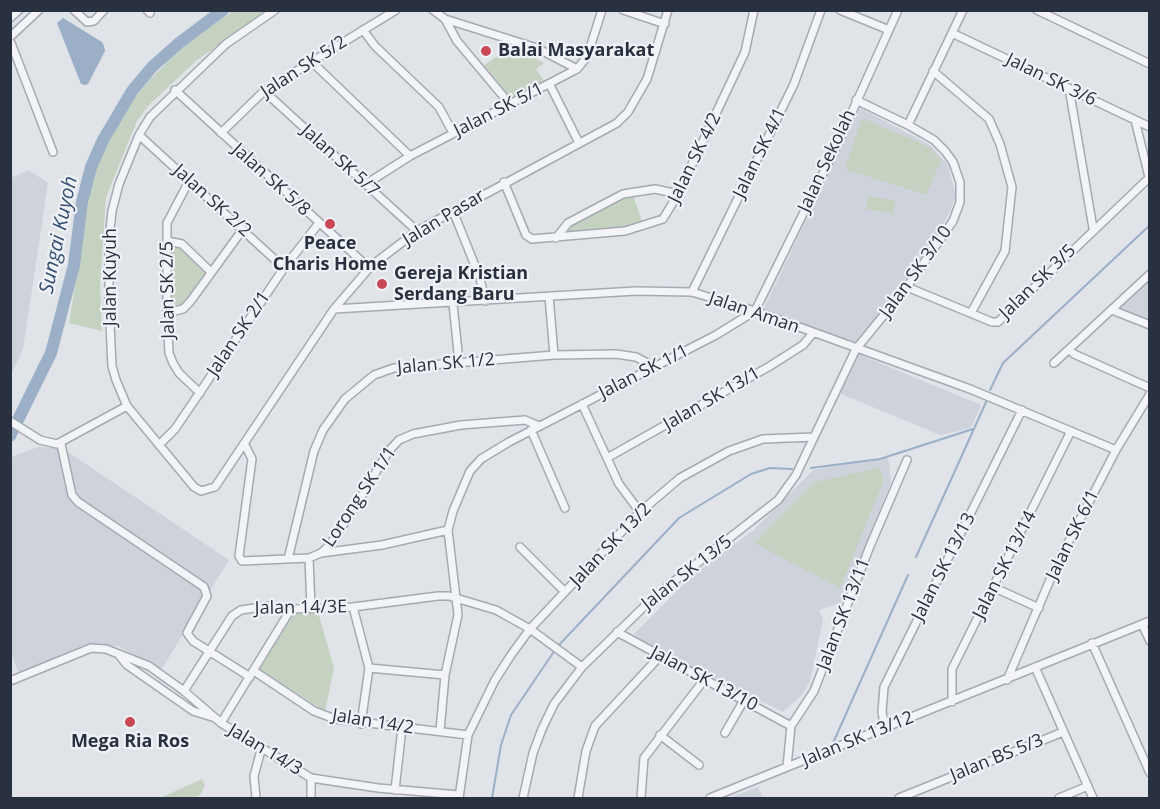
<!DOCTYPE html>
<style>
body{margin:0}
#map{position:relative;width:1160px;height:809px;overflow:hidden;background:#e0e3e8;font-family:"Open Sans",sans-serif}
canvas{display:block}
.frame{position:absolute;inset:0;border:12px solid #29303f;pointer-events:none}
</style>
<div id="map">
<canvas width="1160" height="809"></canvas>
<div class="frame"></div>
</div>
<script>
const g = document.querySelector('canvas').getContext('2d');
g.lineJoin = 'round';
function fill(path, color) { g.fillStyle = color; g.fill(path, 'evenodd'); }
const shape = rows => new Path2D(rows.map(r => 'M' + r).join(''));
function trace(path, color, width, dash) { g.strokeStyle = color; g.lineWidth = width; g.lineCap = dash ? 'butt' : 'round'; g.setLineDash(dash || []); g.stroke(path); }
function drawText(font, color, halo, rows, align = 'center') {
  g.font = font + ' "Open Sans",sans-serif'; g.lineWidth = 4.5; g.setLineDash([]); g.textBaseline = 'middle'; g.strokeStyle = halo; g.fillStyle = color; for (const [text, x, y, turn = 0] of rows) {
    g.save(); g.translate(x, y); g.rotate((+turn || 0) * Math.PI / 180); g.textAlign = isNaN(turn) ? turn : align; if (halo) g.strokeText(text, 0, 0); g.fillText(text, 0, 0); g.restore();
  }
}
fill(shape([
 [860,108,930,145,948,165,956,197,939,235,898,294,855,342,763,310],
 [29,170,48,183,23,349,11,375,11,178],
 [1149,278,1149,322,1118,308],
 [858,354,981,405,971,428,940,435,839,393],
 [38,447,62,448,229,560,161,670,118,646,86,644,19,673,11,653,11,457],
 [888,457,891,482,843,602,819,610,823,620,810,681,802,695,783,712,665,654,634,634,693,575,754,530,813,470],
 [758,787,763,798,729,798]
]), '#ced2da');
fill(shape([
 [233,11,269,11,197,60,149,105,137,121,106,197,100,286,102,331,69,323,90,190,98,159,120,115,149,80,189,41],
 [512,46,544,63,536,69,546,84,511,98,484,65],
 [862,118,929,147,941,160,926,195,845,169],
 [633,195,643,224,622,229,563,232,584,218],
 [868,196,895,201,893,214,866,209],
 [170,245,178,247,206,272,183,306,178,308,169,301],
 [879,468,884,480,840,588,754,543,815,482],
 [296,611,318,612,334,668,325,711,259,669],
 [202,779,205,786,200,795,193,798,160,798]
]), '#c5d2c1');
fill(shape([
 [63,18,102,42,104,46,105,51,88,84,85,85,81,84,57,23]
]), '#9bafc7');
trace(shape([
 [990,390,1003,363,1150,225],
 [811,468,880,459,973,429],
 [916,557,987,400],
 [559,645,679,518,751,474,770,468,792,469],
 [833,743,908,575],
 [492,798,501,745,511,715,553,653]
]), '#9bafc7', 2);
trace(shape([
 [10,436,51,353,74,265,82,202,91,167,103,140,132,91,152,67,179,43,223,10]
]), '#9bafc7', 12);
const minor = shape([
 [74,10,87,22,94,21,104,10],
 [147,10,150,13],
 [275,10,226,44,150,117,139,135,119,184,112,211,109,239,109,302,112,366,116,380,127,406,194,487,201,491,215,487,334,309,371,266,417,231,617,123,628,112,647,79,668,10],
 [433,10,445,19,537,48,577,69],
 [623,10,665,24],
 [840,10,889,30],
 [1037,10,1150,64],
 [10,18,19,10],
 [445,19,457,41,503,96,505,107],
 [363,30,375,46,439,107,453,133],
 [952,33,1150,127],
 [10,37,39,10],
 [11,43,53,152],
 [312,62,410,156],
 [933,71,989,119,1000,144,1012,187,1005,251,971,313],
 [550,85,579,143],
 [1069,88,1093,228],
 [175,90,369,268],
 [264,91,417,231],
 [1135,120,1149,177],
 [908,125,963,10],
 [221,133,264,91,396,10],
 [139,135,284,268],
 [189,181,167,223,167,313,169,353,173,363,179,373,200,393],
 [504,182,526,235,532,239,625,231,663,219,678,194,745,52,754,10],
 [366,184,410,156,577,69,587,57,602,10],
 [453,211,480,278,485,301],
 [556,238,568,223,623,194,655,189,678,194],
 [167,241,182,244,211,272],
 [907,287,992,322,998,322,1150,177],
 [692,292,794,84,821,10],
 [549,296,554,355],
 [453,304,459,362],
 [334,309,636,291,692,292,755,311,970,389,1116,450],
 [1112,310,1150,325],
 [167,313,183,309,190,302,243,229],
 [1069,349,1074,354,1150,388],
 [1054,363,1150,274],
 [582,404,619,484,640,512],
 [10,421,40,440,57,444,127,406],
 [531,430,565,508],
 [61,444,72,495,78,502,204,587,207,596,187,633,193,641,250,677],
 [159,445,175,429,284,268,319,223],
 [245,445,252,459,239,556,242,561,309,558,321,553,382,545,448,530],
 [607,458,770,366,803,345,813,333],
 [520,547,565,592],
 [321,553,329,546,355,507,388,452,399,440,413,434,461,425,525,420,539,426],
 [309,558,311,607],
 [288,559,314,451,323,430,345,399,374,375,394,368,554,355,616,354,636,357,655,367],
 [995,588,1039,608],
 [353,607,369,668,361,724],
 [1142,624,1150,641],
 [617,632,791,726],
 [1092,643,1150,773],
 [119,655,127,665,193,711,212,717],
 [1035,667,1093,798],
 [369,668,445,675],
 [254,671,314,711,335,719,468,735],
 [1007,680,1056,566,1116,450,1150,394],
 [10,681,91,648,106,649,149,666,184,691,221,723,311,778,378,788,459,795],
 [184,691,232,616,241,610,269,606,291,609,353,607,438,596,449,596,496,610,530,629,582,667],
 [952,702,952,669,1071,431],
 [221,723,291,609],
 [885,728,882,712,884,687,1022,410],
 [440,731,445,675,458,615,448,530,453,511,470,471,481,459,509,442,716,335,755,311,838,143,898,10],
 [725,733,744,700],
 [660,735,699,765],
 [787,767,791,726,814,691,870,546,907,460],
 [311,778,311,798],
 [395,790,402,728],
 [256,798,254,776,261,750],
 [459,798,468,735,495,680,511,655,530,629,640,512,680,478,729,451,763,439,814,437],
 [523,798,533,753,542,729,554,704,582,667,654,597,778,500,796,475,856,349,907,287,953,221,960,202,960,182,953,162,945,151,934,140,908,125,856,100],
 [578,798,586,751,595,726,660,656],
 [641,798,644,758,704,680],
 [710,798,1150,621],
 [899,798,1063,732],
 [1059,798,1088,786]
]);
trace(minor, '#a5aab2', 10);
trace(minor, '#f2f4f7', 7);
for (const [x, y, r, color] of [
 [486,51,6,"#ca4856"],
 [330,224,6,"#ca4856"],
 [382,284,6,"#ca4856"],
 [130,722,6,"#ca4856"]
]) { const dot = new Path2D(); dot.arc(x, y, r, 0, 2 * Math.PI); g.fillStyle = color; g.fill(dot); trace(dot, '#eff2f6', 2); }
drawText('bold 18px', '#29303f', '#eff2f6', [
 ["Balai Masyarakat",498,51],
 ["Peace",330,244,"center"],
 ["Charis Home",330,265,"center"],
 ["Gereja Kristian",394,274],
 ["Serdang Baru",394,295],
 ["Mega Ria Ros",130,742,"center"]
], 'left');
drawText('18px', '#29303f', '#eff2f6', [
 ["Jalan SK 5/2",304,67,-33],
 ["Jalan SK 3/6",1051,80,26],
 ["Jalan SK 5/1",499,110,-27],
 ["Jalan SK 4/1",760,153,-64],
 ["Jalan SK 4/2",695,158,-64],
 ["Jalan SK 5/7",340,161,42],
 ["Jalan Sekolah",827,161,-65],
 ["Jalan SK 5/8",271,180,42],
 ["Jalan SK 2/2",212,201,42],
 ["Jalan Pasar",444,218,-31],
 ["Jalan SK 3/10",916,272,-54],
 ["Jalan Kuyuh",111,277,-90],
 ["Jalan SK 3/5",1038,282,-44],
 ["Jalan SK 2/5",168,290,-91],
 ["Jalan Aman",754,313,19],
 ["Jalan SK 2/1",239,334,-56],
 ["Jalan SK 1/2",446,364,-5],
 ["Jalan SK 1/1",644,372,-27],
 ["Jalan SK 13/1",712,399,-30],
 ["Lorong SK 1/1",360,497,-56],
 ["Jalan SK 6/1",1073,535,-64],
 ["Jalan SK 13/2",611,545,-46],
 ["Jalan SK 13/14",1005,565,-63],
 ["Jalan SK 13/13",944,567,-63],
 ["Jalan SK 13/5",687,573,-38],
 ["Jalan 14/3E",301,608,-1],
 ["Jalan SK 13/11",844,614,-69],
 ["Jalan SK 13/10",704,679,28],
 ["Jalan 14/2",373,722,9],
 ["Jalan SK 13/12",858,739,-22],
 ["Jalan 14/3",265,750,31],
 ["Jalan BS 5/3",997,758,-22]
]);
drawText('italic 20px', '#344d72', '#eff2f6', [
 ["Sungai Kuyoh",59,235,-78]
]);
</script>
